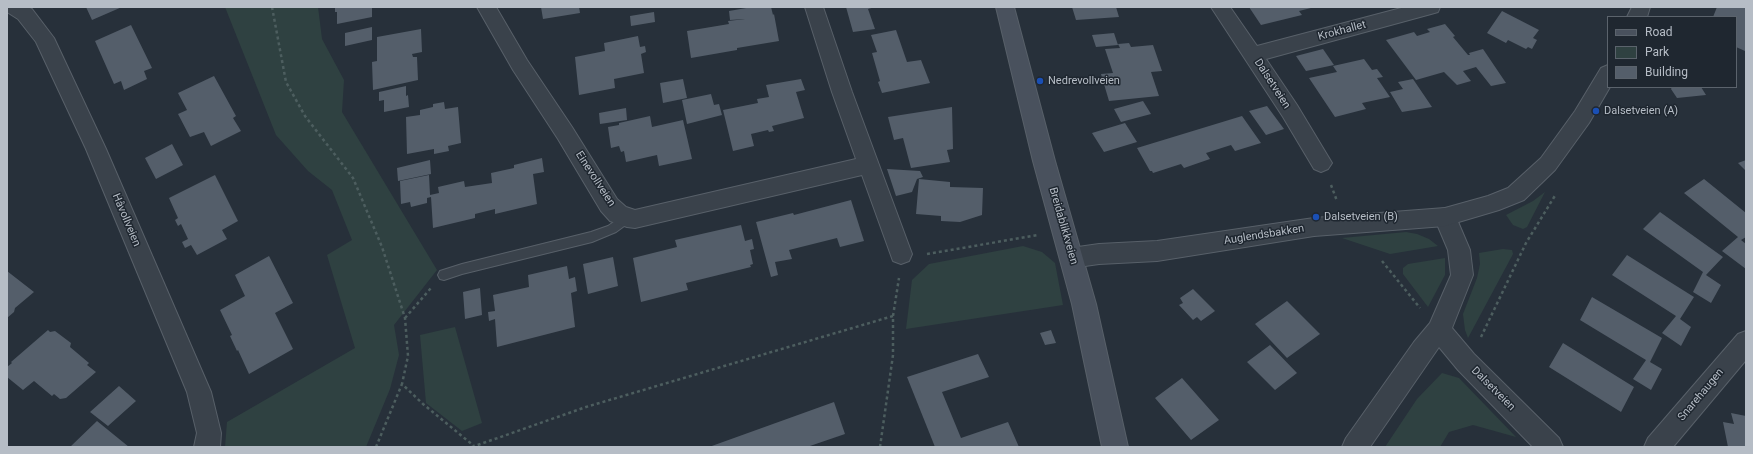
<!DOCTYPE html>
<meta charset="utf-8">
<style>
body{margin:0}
#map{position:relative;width:1753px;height:454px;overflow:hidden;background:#27303a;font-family:Roboto,sans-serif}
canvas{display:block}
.frame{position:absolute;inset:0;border:8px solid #b6bdc6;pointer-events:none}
.legend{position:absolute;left:1607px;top:16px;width:130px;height:72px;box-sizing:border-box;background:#1f2730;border:1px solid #5b636c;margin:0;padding:5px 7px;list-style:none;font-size:12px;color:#b6bdc6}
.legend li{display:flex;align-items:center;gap:8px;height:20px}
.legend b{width:20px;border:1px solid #5b636c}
</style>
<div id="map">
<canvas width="1753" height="454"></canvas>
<div class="frame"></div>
<ul class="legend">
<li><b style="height:5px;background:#49515d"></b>Road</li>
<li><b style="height:11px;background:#2f4141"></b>Park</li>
<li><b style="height:11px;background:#545e6a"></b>Building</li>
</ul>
</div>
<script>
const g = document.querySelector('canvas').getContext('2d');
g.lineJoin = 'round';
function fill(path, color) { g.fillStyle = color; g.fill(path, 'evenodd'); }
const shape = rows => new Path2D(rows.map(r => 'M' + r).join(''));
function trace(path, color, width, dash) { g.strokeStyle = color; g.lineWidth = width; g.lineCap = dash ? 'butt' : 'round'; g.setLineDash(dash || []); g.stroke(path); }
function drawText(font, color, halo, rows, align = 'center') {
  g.font = font + ' Roboto,sans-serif'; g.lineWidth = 3; g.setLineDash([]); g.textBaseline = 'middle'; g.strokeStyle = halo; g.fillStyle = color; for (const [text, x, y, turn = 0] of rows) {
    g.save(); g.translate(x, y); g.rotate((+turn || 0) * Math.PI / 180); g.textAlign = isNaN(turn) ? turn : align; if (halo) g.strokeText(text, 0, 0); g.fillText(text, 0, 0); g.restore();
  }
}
fill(shape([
 [225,7,318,7,322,39,344,80,342,112,437,270,394,325,399,355,390,389,366,447,225,447,227,422,355,348,327,255,352,240,332,190,308,171,276,135],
 [1545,192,1527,227,1523,229,1513,225,1506,215,1533,201],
 [1406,232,1417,234,1429,239,1438,246,1390,254,1342,238],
 [1023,246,1042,252,1055,263,1063,305,906,329,912,280,929,264],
 [1503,249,1512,250,1513,254,1468,338,1465,330,1463,314,1477,278,1480,264,1479,253],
 [1445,258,1445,275,1428,307,1403,274,1403,268,1408,264],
 [455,327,482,423,462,431,426,403,420,335],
 [1442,373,1459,378,1516,437,1473,425,1449,432,1440,447,1385,447,1417,399]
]), '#2f4141');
fill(shape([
 [86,7,122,7,92,20],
 [335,7,372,7,372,17,337,24,337,12,335,12],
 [541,7,579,7,580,13,543,19],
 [752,7,771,7,773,15,774,14,779,41,737,48,737,50,691,58,687,31,729,24,728,21,745,19,730,20,729,11],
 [846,7,875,7,868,9,875,29,853,32],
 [1072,7,1116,7,1119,17,1076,20],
 [1249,7,1311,7,1311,8,1299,11,1302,15,1261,25],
 [1717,7,1746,7,1745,51,1736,47,1736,17,1713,17],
 [1502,11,1539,30,1533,38,1537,40,1532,49,1528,47,1526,49,1508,40,1506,43,1487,33],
 [654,12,655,22,631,26,630,16],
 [1445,24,1455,36,1453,37,1468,55,1470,55,1469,53,1483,49,1506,83,1491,86,1476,67,1463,71,1471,81,1457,85,1444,72,1416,80,1386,40,1414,32,1417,36,1430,32,1427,29],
 [131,25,152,68,144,71,147,79,124,90,121,81,114,84,95,41],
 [372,27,372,40,345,46,345,33],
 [421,29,422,52,412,54,413,57,408,57,417,57,418,80,373,90,372,62,377,61,377,37],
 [896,30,907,62,921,60,930,83,882,93,878,82,880,81,872,53,877,52,871,35],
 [1114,33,1118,45,1096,47,1092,35],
 [638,36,640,47,645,46,646,52,641,54,644,73,614,79,615,88,579,95,575,57,605,51,604,43],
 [1129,43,1131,47,1153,45,1162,71,1151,72,1159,96,1109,101,1101,74,1113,73,1105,49,1120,48,1118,44],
 [1323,49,1334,65,1306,71,1296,56],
 [1364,59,1372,70,1377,69,1383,77,1377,78,1390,97,1362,103,1366,109,1335,117,1309,78,1337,72,1333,66],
 [214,76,236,116,233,118,241,131,211,146,204,132,190,137,178,114,187,110,178,93],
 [683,79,687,98,663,103,660,83],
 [801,79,805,90,796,92,804,118,772,126,774,131,769,132,768,130,751,134,754,146,733,151,723,110,758,103,757,99,769,97,766,85],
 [1413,79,1432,107,1402,112,1390,92,1403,89,1398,82],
 [406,86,406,96,408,95,409,107,384,112,384,100,379,101,379,92],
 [1672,87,1701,87,1706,95,1677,98,1671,89],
 [711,94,714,105,719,104,722,115,687,124,682,100],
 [1143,101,1151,114,1121,122,1114,109],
 [444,102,445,109,458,107,461,143,448,146,449,151,434,154,434,149,407,154,406,117,420,115,420,110,433,107,433,104],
 [1267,106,1284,129,1266,135,1249,111],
 [952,107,953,149,947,150,950,162,911,168,903,138,894,140,888,117],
 [626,108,627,120,600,124,599,113],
 [650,116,652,127,683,120,692,159,659,166,657,155,626,162,624,151,621,152,619,146,611,148,608,127,619,125,619,123],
 [1242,116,1261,143,1235,151,1231,145,1206,153,1210,159,1184,168,1181,164,1153,173,1152,171,1150,171,1137,148],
 [1125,123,1137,142,1104,152,1092,133],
 [172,144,183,165,156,179,145,158],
 [542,158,544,172,533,174,537,204,495,214,495,209,475,214,475,218,433,228,431,197,427,198,427,203,411,207,410,202,401,204,400,181,429,175,430,195,439,193,438,187,464,181,465,187,492,183,491,173,514,168,514,165],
 [430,160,431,174,398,181,397,168],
 [1746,160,1746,171,1738,163],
 [887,169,920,171,923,177,917,179,912,192,896,196],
 [215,175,238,221,222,230,227,239,197,255,191,245,185,248,182,242,188,239,181,224,178,226,175,220,178,218,169,198],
 [919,179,950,182,950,187,983,188,982,215,960,222,941,221,941,216,916,214],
 [1704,179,1746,213,1746,237,1741,240,1746,244,1746,269,1722,251,1738,237,1684,193],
 [851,200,864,241,840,247,837,238,789,250,792,259,775,262,778,275,771,277,756,222,793,213,794,215],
 [1660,212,1723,257,1706,275,1721,285,1711,303,1693,292,1703,272,1643,229],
 [741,225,745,241,752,239,754,249,750,250,753,264,750,265,751,267,686,283,688,290,641,302,633,258,677,247,675,240],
 [1627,255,1694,297,1680,319,1691,327,1681,346,1662,333,1676,316,1612,275],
 [269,256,293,303,275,313,293,349,249,374,238,350,237,351,230,336,232,335,220,310,245,296,235,275],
 [613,257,618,286,588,294,583,264],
 [567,266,569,279,575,277,577,291,571,293,575,327,497,347,495,319,489,321,488,312,495,311,493,295,529,287,528,275],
 [7,271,34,292,15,308,14,312,7,318],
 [480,288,482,315,465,319,463,292],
 [1193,289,1215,311,1201,321,1197,317,1193,320,1179,305,1183,303,1180,298],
 [1592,297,1662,338,1650,362,1662,369,1651,390,1633,379,1646,360,1580,320],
 [1287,301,1320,334,1287,358,1255,324],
 [48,330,50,332,55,331,71,343,70,347,89,363,87,365,96,372,66,398,60,399,54,394,52,396,34,381,23,390,7,377,7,367,12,363,11,362],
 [1051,330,1056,343,1045,345,1040,333],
 [1563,343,1634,387,1621,412,1549,367],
 [1270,345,1297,373,1275,390,1247,362],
 [978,354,989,377,942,392,961,438,1008,422,1019,447,935,447,907,377],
 [1182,378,1219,420,1191,440,1155,398],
 [119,386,136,401,108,426,90,412],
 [834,402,845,434,807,447,709,447],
 [1731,413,1746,416,1746,447,1728,447,1723,422,1734,424],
 [97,421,129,447,70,447]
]), '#545e6a');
const service = shape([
 [627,213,631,215,632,218,631,221,616,232,592,242,462,274,444,280,440,279,438,275,440,271,462,264,591,232,608,226,627,213]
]);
const minor = shape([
 [7,7,28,7,32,9,54,38,106,149,211,392,221,433,220,447,194,447,197,433,187,392,86,149,36,42,18,19,7,12,7,7],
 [477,7,496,7,527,60,572,127,617,199,626,207,635,210,856,159,832,92,805,7,823,7,852,92,912,254,909,261,901,264,893,261,862,175,635,228,627,227,610,221,601,211,558,139,513,70,477,7],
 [1211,7,1230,7,1257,46,1405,7,1440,7,1438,12,1431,14,1266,59,1297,105,1332,163,1328,169,1321,172,1314,169,1283,117,1211,7],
 [1445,208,1453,210,1470,250,1473,275,1452,328,1474,354,1559,438,1563,447,1533,447,1458,370,1439,347,1370,447,1342,447,1346,438,1414,342,1430,323,1451,275,1448,250,1434,217,1437,210,1445,208],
 [1746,331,1746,360,1673,447,1644,447,1648,438,1738,334,1746,331]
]);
const tertiary = shape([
 [1632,7,1650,7,1647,17,1627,17,1632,7],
 [1608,65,1608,87,1610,87,1589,123,1555,170,1524,200,1499,210,1445,226,1314,236,1157,261,1099,264,1071,268,1063,265,1060,258,1063,251,1071,248,1099,244,1157,241,1314,218,1445,208,1488,196,1508,188,1541,158,1575,111,1601,68,1608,65]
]);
const secondary = shape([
 [996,7,1014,7,1055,161,1096,304,1128,447,1102,447,1072,304,1033,161,996,7]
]);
trace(service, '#586069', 2);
trace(minor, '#586069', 2);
trace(tertiary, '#586069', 2);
trace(secondary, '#586069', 2);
trace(shape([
 [272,7,286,82,305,116,353,178,382,247,405,318,408,356,402,384],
 [1331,185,1337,201],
 [927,254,1038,235],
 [1382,261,1420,308],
 [405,318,431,288],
 [1481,337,1526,243,1556,194],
 [376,447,402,384,423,404,474,446],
 [472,447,586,407,893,316],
 [880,447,893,355,893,316,899,278]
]), '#4d5e5f', 2.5, [3, 3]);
fill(service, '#3a424b');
fill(minor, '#3a424b');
fill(tertiary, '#3a424b');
fill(secondary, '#49515d');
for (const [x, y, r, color] of [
 [1040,81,4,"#1a4fb4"],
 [1596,111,4,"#1a4fb4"],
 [1316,217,4,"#1a4fb4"]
]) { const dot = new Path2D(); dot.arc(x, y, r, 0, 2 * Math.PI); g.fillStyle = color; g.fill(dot); trace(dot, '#1f2730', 1.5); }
drawText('11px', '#b6bdc6', '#1f2730', [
 ["Krokhallet",1342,31,-15],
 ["Dalsetveien",1272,84,57],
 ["Einevollveien",595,179,57],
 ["Håvollveien",126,220,67],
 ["Breidablikkveien",1063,226,74],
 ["Auglendsbakken",1264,235,-9],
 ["Dalsetveien",1493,389,45],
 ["Snarehaugen",1701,395,-50]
]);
drawText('11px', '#b6bdc6', '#1f2730', [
 ["Nedrevollveien",1048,81],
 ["Dalsetveien (A)",1604,111],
 ["Dalsetveien (B)",1324,217]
], 'left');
</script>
